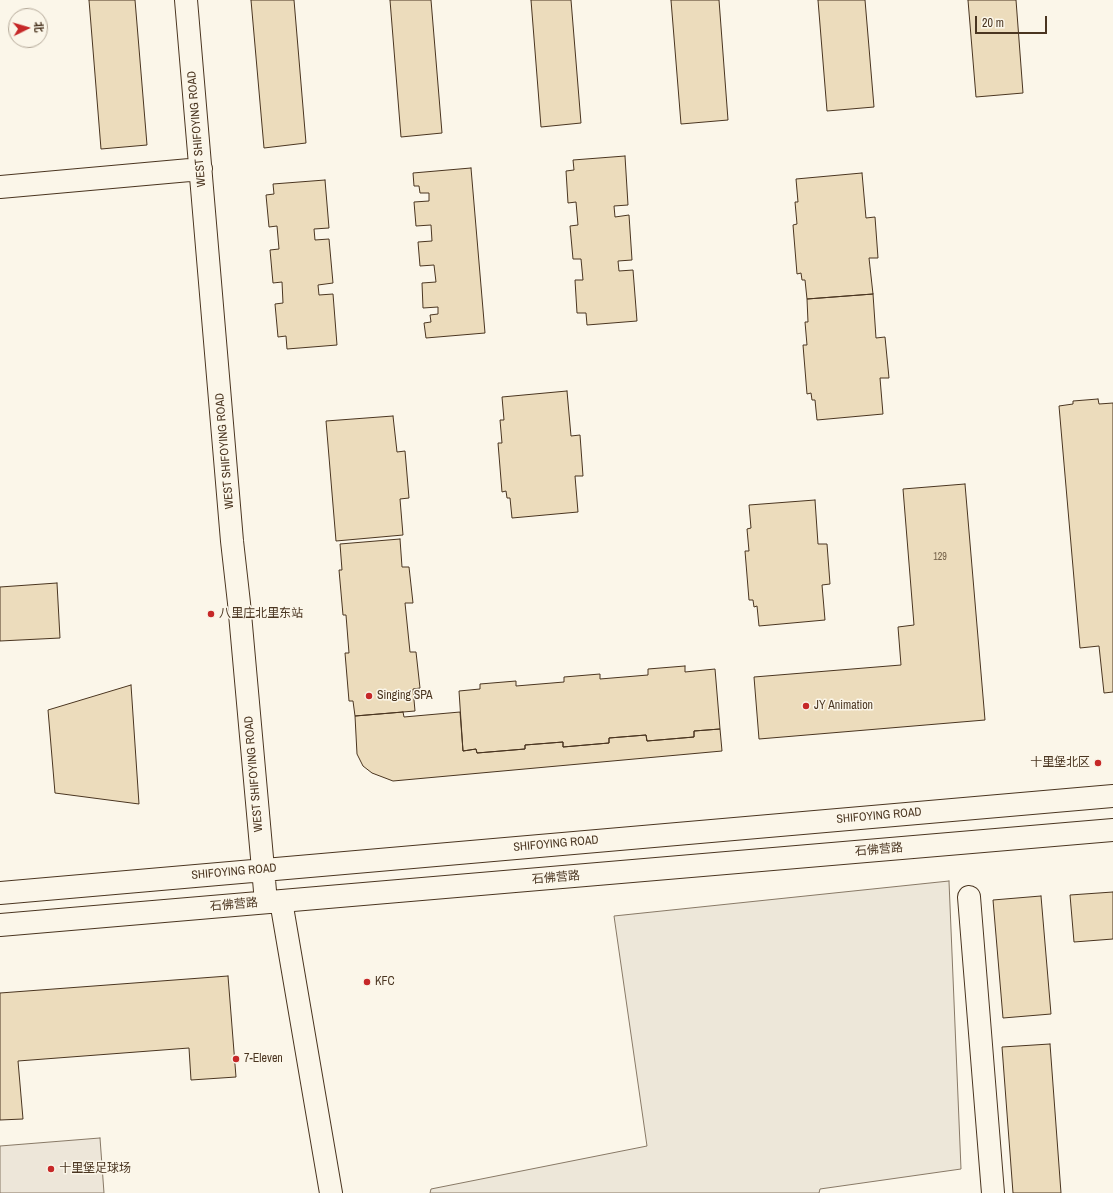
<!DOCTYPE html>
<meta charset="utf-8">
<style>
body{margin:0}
#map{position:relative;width:1113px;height:1193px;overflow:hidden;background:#fbf6e9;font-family:"Archivo Narrow","Noto Sans SC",sans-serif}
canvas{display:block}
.north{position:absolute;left:8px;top:8px;width:40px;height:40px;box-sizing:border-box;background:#fbf6e9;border:1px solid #b4a999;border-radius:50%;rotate:85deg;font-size:11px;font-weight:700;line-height:16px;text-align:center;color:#4a3520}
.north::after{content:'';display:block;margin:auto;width:14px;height:18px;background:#c62828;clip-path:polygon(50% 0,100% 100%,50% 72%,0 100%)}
.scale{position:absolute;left:975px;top:16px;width:72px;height:18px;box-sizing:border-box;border:2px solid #4a3520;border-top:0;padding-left:5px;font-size:12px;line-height:14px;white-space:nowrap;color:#4a3520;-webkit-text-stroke:3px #fbf6e9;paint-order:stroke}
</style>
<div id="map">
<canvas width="1113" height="1193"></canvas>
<div class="north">北</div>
<div class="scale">20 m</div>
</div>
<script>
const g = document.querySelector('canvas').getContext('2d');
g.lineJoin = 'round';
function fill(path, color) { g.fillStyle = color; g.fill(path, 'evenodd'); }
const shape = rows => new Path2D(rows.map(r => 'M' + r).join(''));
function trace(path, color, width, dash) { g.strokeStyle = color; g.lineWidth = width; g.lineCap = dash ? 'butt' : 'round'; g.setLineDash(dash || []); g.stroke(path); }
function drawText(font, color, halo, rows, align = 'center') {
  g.font = font + ' "Archivo Narrow","Noto Sans SC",sans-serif'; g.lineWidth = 3; g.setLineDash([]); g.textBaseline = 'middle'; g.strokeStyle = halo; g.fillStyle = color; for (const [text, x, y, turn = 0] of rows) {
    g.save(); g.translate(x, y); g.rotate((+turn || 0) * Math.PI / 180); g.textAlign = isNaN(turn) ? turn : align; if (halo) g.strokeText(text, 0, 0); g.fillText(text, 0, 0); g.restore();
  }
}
const green = shape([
 [100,1138,104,1193,0,1193,0,1146,100,1138]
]);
fill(green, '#ede6d9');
trace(green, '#887966', 1);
const parking = shape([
 [949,881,961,1169,820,1189,819,1193,430,1193,431,1189,647,1146,614,916,949,881]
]);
fill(parking, '#ede7d9');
trace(parking, '#887966', 1);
const building = shape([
 [89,0,135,0,147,145,101,149,89,0],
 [251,0,294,0,306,143,264,148,251,0],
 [390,0,431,0,442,133,401,137,390,0],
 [531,0,571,0,581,123,541,127,531,0],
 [671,0,719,0,728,120,681,124,671,0],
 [818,0,865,0,874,107,827,111,818,0],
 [968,0,1016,0,1023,93,976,97,968,0],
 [625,156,628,205,614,206,615,217,629,215,632,260,618,261,619,271,633,270,637,321,587,325,586,313,577,313,575,280,583,280,581,259,573,259,570,226,578,225,576,202,568,203,566,171,574,170,573,160,625,156],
 [471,168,485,333,426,338,424,323,431,322,430,315,438,314,438,307,423,308,422,283,436,282,434,265,420,266,418,242,432,241,431,225,416,226,414,202,429,201,429,193,420,193,419,186,414,186,413,173,471,168],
 [862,173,866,218,875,217,878,258,869,258,873,294,807,299,805,280,802,280,801,273,797,274,793,225,797,224,795,202,798,202,796,179,862,173],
 [325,180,329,228,314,229,315,240,329,239,333,283,318,285,319,295,333,294,337,345,287,349,286,336,278,337,275,304,283,303,282,282,273,283,270,250,279,249,277,226,269,227,266,195,274,194,273,184,325,180],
 [873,294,876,338,885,337,889,378,880,378,883,414,817,420,815,400,812,400,811,393,807,394,803,345,807,345,805,322,808,322,807,299,873,294],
 [567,391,571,436,580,435,583,476,575,476,578,512,512,518,510,498,507,498,506,491,502,492,498,443,502,443,500,420,504,420,502,397,567,391],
 [1098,399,1099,404,1113,403,1113,692,1104,693,1099,646,1080,648,1059,406,1073,404,1073,401,1098,399],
 [393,416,397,452,405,451,409,498,400,499,403,535,336,541,326,421,393,416],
 [965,484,985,720,759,739,754,677,901,665,898,627,914,625,903,489,965,484],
 [815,500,818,544,827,544,830,584,822,585,825,620,759,626,757,606,754,607,753,600,749,600,745,551,749,551,747,529,751,528,749,505,815,500],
 [400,539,402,567,409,567,413,603,405,603,410,652,416,652,420,688,413,689,415,711,355,716,353,701,349,701,345,653,349,653,346,615,343,615,339,570,342,570,340,544,400,539],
 [57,583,60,638,0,641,0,587,57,583],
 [685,666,685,672,715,669,720,729,694,731,694,737,647,741,646,735,609,738,609,743,563,747,563,742,525,745,525,749,477,753,476,749,463,751,459,691,480,689,480,684,516,681,516,686,564,682,564,677,600,674,600,679,648,675,648,669,685,666],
 [131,685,139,804,55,793,48,710,131,685],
 [403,712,404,717,460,712,463,751,476,749,477,753,525,749,525,745,563,742,563,747,609,743,609,738,646,735,647,741,694,737,694,731,720,729,722,751,393,781,372,773,363,766,357,754,355,716,403,712],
 [1113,892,1113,939,1074,942,1070,895,1113,892],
 [1041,896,1051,1014,1003,1018,993,900,1041,896],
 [228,976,236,1077,191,1080,189,1048,18,1061,23,1119,0,1120,0,993,228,976],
 [1050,1044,1061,1193,1013,1193,1002,1047,1050,1044]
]);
fill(building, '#ecdcbc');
trace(building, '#4a3520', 1);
const minor = shape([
 [186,0,232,541,239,603,266,902],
 [0,187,201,169],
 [0,893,1113,796],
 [969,897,993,1193],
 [281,901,331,1193],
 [0,925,1113,830]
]);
trace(minor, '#4a3520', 24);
trace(minor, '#fbf6e9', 22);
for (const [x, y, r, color] of [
 [211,614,4,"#c62828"],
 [369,696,4,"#c62828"],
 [806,706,4,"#c62828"],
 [1098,763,4,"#c62828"],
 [367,982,4,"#c62828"],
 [236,1059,4,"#c62828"],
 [51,1169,4,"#c62828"]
]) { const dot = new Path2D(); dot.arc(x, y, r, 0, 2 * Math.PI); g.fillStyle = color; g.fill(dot); trace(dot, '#fbf6e9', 1.5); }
drawText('10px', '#725f47', null, [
 ["129",940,557]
]);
drawText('12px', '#4a3520', '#fbf6e9', [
 ["WEST SHIFOYING ROAD",197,129,-95],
 ["WEST SHIFOYING ROAD",225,451,-95],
 ["WEST SHIFOYING ROAD",254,774,-95],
 ["SHIFOYING ROAD",879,816,-5],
 ["SHIFOYING ROAD",556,844,-5],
 ["石佛营路",879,850,-5],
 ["SHIFOYING ROAD",234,872,-5],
 ["石佛营路",556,878,-5],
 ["石佛营路",234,905,-5]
]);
drawText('12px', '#4a3520', '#fbf6e9', [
 ["八里庄北里东站",219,614],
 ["Singing SPA",377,696],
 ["JY Animation",814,706],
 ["十里堡北区",1090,763,"right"],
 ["KFC",375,982],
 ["7-Eleven",244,1059],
 ["十里堡足球场",59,1169]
], 'left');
</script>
